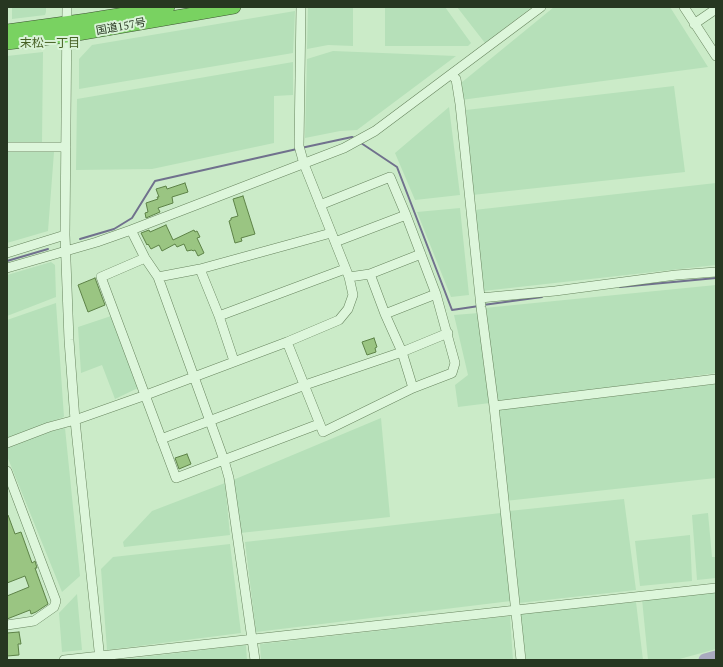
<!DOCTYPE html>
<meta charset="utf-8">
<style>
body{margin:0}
#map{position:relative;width:723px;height:667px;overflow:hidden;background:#cbebc8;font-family:"PT Serif",serif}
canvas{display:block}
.frame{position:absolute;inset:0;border:8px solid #273721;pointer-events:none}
</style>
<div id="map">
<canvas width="723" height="667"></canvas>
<div class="frame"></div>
</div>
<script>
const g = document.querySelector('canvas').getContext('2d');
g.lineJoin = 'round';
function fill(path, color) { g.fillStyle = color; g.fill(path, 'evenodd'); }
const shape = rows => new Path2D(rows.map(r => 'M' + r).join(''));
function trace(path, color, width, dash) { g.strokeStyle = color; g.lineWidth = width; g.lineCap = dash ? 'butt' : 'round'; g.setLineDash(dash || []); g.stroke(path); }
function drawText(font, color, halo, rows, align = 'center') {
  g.font = font + ' "PT Serif","Noto Sans JP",serif'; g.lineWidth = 4; g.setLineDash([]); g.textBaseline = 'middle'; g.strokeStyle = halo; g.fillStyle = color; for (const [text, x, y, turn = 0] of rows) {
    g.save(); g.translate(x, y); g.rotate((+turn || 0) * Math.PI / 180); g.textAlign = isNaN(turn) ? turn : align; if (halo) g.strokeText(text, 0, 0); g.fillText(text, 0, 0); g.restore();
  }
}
fill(shape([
 [12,7,46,7,46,12,45,15,12,19],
 [308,7,353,7,353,46,328,45,307,49],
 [385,7,445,7,471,43,468,46,385,46],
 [457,7,532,7,485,43],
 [554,7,670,7,708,67,461,100,461,83],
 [295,11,293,53,79,89,79,59,92,45],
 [333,51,456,56,357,130,340,131,305,138,307,59],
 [43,52,42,143,7,142,7,56],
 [293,62,293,95,274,96,274,143,152,169,76,170,77,99],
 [674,86,685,172,472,195,466,110],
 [449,107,460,195,415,200,395,153],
 [7,152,54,152,48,231,7,243],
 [716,183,716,265,483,291,474,210],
 [460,208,469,295,451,297,417,212],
 [51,262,55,265,56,297,7,316,7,275],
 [716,285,716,373,495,403,484,308],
 [56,303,64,417,7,438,7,320],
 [479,313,490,403,458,407,455,385,468,375,454,315],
 [111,316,138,388,115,399,102,365,81,373,78,327],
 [716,384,716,478,505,501,497,410],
 [381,418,390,517,240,533,233,480],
 [65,428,80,576,62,592,7,456,7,447,49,432],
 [225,483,230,535,124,547,123,542,152,511],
 [624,499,636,590,519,603,509,511],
 [501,513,511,601,256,632,245,542],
 [708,513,712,557,716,557,716,578,697,580,692,515],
 [690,535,692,581,640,586,635,541],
 [230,544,241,633,107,650,101,569,113,557],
 [716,591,716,649,676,660,648,660,642,599],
 [77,594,82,650,62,652,59,613],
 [636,602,643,660,526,660,520,613],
 [510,616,513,660,261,660,260,644],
 [246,645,247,660,117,660]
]), '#b6e0b9');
trace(shape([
 [361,143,397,167,452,310,479,306],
 [301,148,352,137,354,138],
 [80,239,114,229,132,218,155,181,297,149],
 [7,261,48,249],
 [620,287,716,278],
 [483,305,542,297]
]), '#70718d', 2);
trace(shape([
 [705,660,716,657]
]), '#a9aabf', 13);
const building = shape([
 [185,183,188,192,172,197,173,203,158,208,160,212,146,218,145,213,148,212,146,203,158,199,157,197,159,197,156,189,166,186,167,189,185,183],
 [243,196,255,234,241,238,242,241,235,243,229,221,231,220,231,218,238,216,233,199,243,196],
 [166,225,173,240,194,230,195,232,197,231,200,237,197,238,204,253,198,256,195,250,193,251,192,250,187,251,184,244,177,247,175,244,162,251,159,245,151,249,148,244,147,245,141,233,149,230,150,232,166,225],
 [95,278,105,305,88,312,78,285,95,278],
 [374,338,377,347,375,348,376,352,367,355,362,342,374,338],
 [187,454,191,464,179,469,175,458,187,454],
 [7,515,8,515,15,534,21,532,32,563,35,561,37,568,35,568,48,604,36,612,31,614,30,610,7,619,7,596,29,587,25,576,7,583,7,515],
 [19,632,21,644,18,644,19,655,7,656,7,633,19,632]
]);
fill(building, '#9ac582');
trace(building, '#5d8247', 1);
const minor = shape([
 [67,7,65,235,69,340,75,420,100,660],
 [684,7,716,56],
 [694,24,716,9],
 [451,75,456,79,460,104,481,307,494,406,521,660],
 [7,147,66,147],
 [131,230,145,258,158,277,224,460,229,478,255,660],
 [335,242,406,215],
 [7,253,65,235],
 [145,258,101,277,176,478,319,424],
 [7,268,97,242,131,230,344,148,375,131,541,7],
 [200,269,219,316,234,361],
 [370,274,385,314,402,352,413,388],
 [158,277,200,269,331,233],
 [349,277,370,274,421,254],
 [480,298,555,291,676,275,716,272],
 [385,314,436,294],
 [219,316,345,269],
 [287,342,323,432,413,388,452,373,455,363,436,294,406,215,390,177,320,205],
 [494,406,716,379],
 [161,439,305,385,402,352,448,333],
 [7,443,49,427,75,420,146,395,287,342,339,320,348,309,353,295,349,277,304,164,299,146,301,7],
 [7,471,56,601,54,607,34,621,7,625],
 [64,660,716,588]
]);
const highway = shape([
 [7,31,87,20,168,7],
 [7,43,66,36,234,7]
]);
trace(minor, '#68855f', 10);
trace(highway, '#3d5432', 14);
trace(minor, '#ddf6db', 9);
trace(highway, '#79d261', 13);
drawText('11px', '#273721', '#d9f3d7', [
 ["国道157号",121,27,-10]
]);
drawText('12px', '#466024', '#d9f3d7', [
 ["末松一丁目",50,44]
]);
</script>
